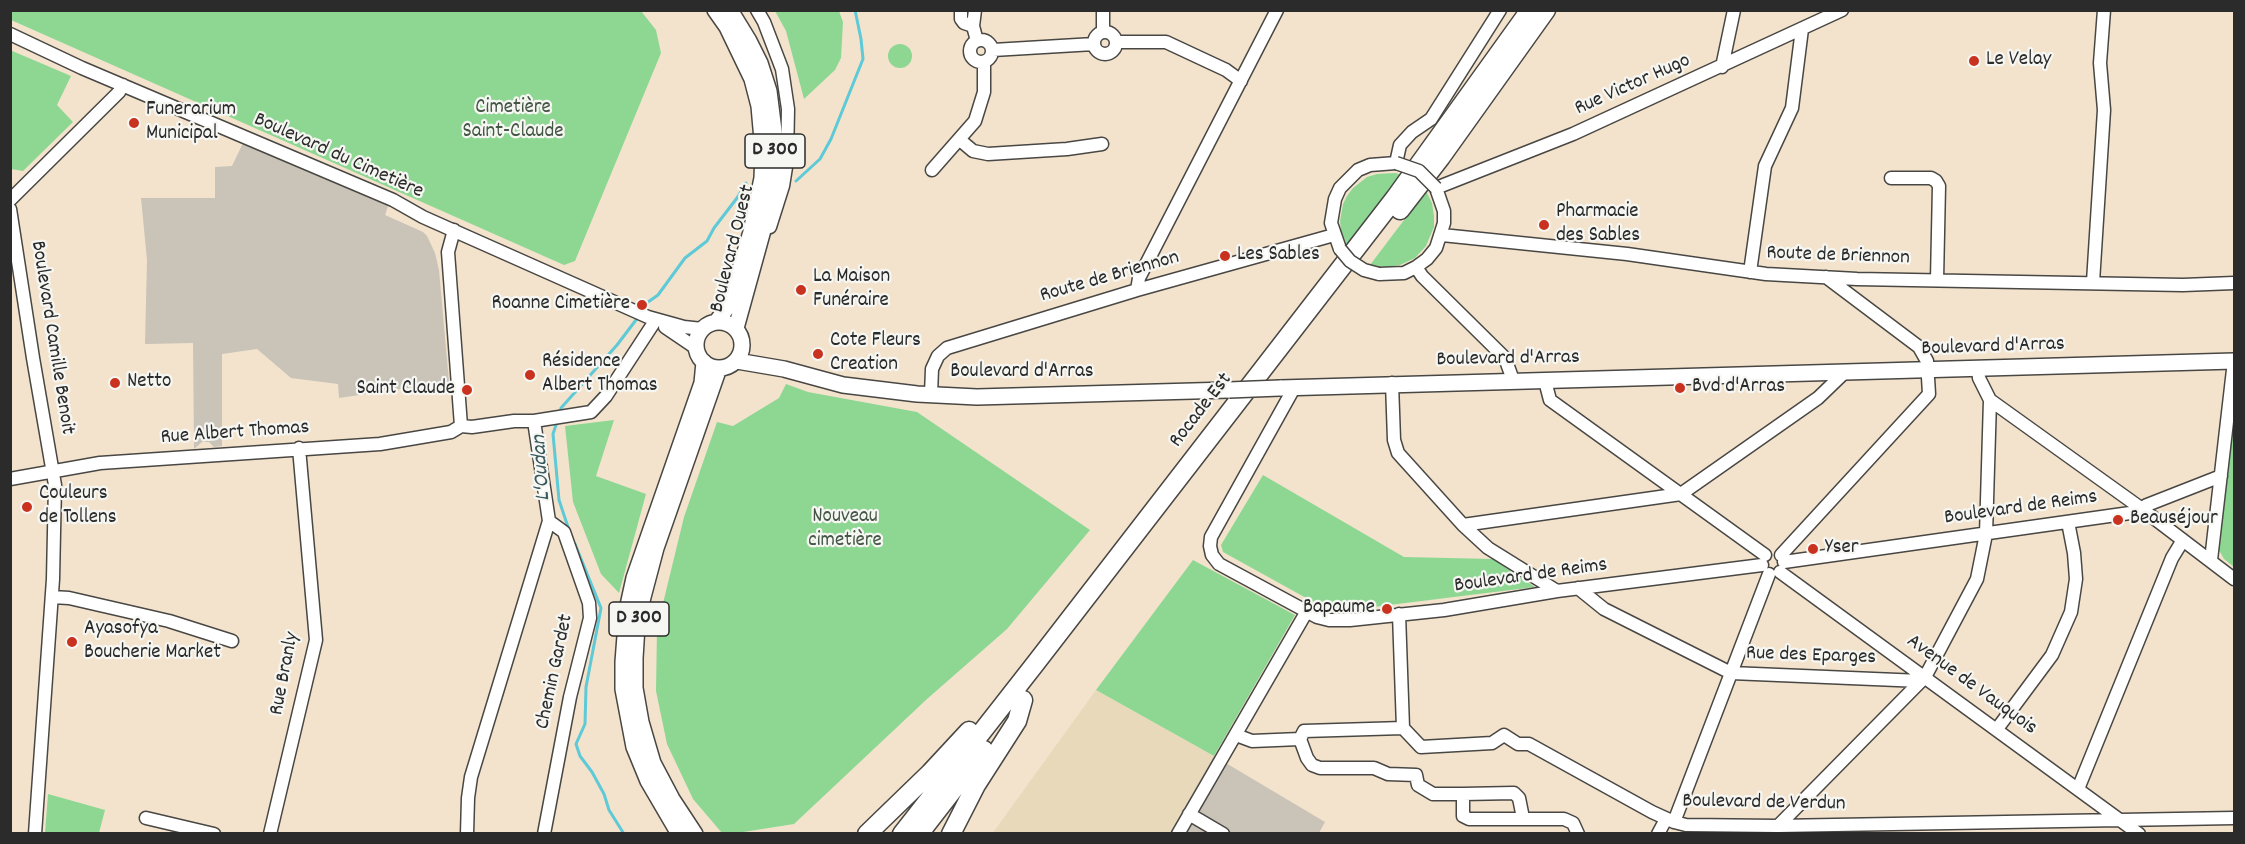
<!DOCTYPE html>
<meta charset="utf-8">
<style>
body{margin:0}
#map{position:relative;width:2245px;height:844px;overflow:hidden;background:#f3e3cd;font-family:Dekko,sans-serif}
canvas{display:block}
.frame{position:absolute;inset:0;border:12px solid #2b2b2b;pointer-events:none}
</style>
<div id="map">
<canvas width="2245" height="844"></canvas>
<div class="frame"></div>
</div>
<script>
const g = document.querySelector('canvas').getContext('2d');
g.lineJoin = 'round';
function fill(path, color) { g.fillStyle = color; g.fill(path, 'evenodd'); }
const shape = rows => new Path2D(rows.map(r => 'M' + r).join(''));
function trace(path, color, width, dash) { g.strokeStyle = color; g.lineWidth = width; g.lineCap = dash ? 'butt' : 'round'; g.setLineDash(dash || []); g.stroke(path); }
function drawText(font, color, halo, rows, align = 'center') {
  g.font = font + ' Dekko,sans-serif'; g.lineWidth = 4.5; g.setLineDash([]); g.textBaseline = 'middle'; g.strokeStyle = halo; g.fillStyle = color; for (const [text, x, y, turn = 0] of rows) {
    g.save(); g.translate(x, y); g.rotate((+turn || 0) * Math.PI / 180); g.textAlign = isNaN(turn) ? turn : align; if (halo) g.strokeText(text, 0, 0); g.fillText(text, 0, 0); g.restore();
  }
}
fill(shape([
 [1096,690,1214,756,1169,833,992,834]
]), '#e8d9ba');
fill(shape([
 [243,143,388,206,385,215,423,232,427,236,435,253,439,270,449,382,339,398,338,384,291,378,257,349,222,354,222,446,214,447,209,442,202,442,194,449,193,343,145,344,147,260,141,198,215,198,215,167,232,166],
 [1214,756,1325,822,1319,833,1169,834]
]), '#c9c3b8');
fill(shape([
 [11,10,641,11,656,30,661,53,575,261,564,265,11,20],
 [775,11,839,11,843,22,841,58,835,70,804,99,786,31],
 '888 56a12 12 0 1 1 24 0a12 12 0 1 1-24 0Z',
 [10,50,71,76,57,105,73,122,23,171,11,169],
 [1395,173,1402,175,1347,245,1341,230,1340,221,1343,204,1347,196,1353,188,1367,177,1377,174],
 [1426,191,1432,203,1434,216,1434,227,1426,246,1415,258,1400,265,1385,267,1370,265],
 [786,384,808,392,917,412,1090,530,1007,629,927,699,794,824,737,833,722,833,693,799,667,744,656,691,657,628,684,517,717,422,733,426,779,398],
 [2234,404,2234,567,2224,559,2219,550],
 [614,420,596,476,646,494,619,593,601,574,573,502,565,426],
 [1263,475,1404,557,1493,559,1535,587,1349,610,1317,604,1223,552,1221,545],
 [1193,560,1295,615,1214,756,1096,690],
 [48,794,105,810,99,833,45,833]
]), '#8ed793');
trace(shape([
 [796,181,820,159,831,139,863,59,861,39,855,10],
 [642,310,648,302,658,295,685,258,707,241,714,228,737,198,746,183],
 [560,413,561,408,617,345,639,316],
 [557,422,553,434,559,500,570,533],
 [575,544,601,608,586,687,585,724,576,744,580,756,592,772,604,794,609,810,624,834]
]), '#5ec9d7', 3);
const minor = shape([
 [757,10,764,22,782,69,788,109,787,161,783,186,770,227],
 [961,10,961,19,964,23,973,26],
 [975,10,973,26,977,41],
 [1103,32,1103,10],
 '1094 43a11 11 0 1 1 22 0a11 11 0 1 1-22 0Z',
 [10,34,82,68,393,200,423,217,648,317,684,327,702,329],
 '970 51a11 11 0 1 1 22 0a11 11 0 1 1-22 0Z',
 [1116,42,1166,42,1226,70,1241,81],
 [993,50,1094,44],
 [1722,67,1734,10],
 [960,140,973,151,988,154,1067,149,1102,144],
 [932,170,975,121,984,92,984,63],
 [1891,178,1931,178,1936,181,1939,186,1937,280],
 [10,200,119,92,123,85],
 [10,209,33,358,55,485,53,579,35,834],
 [454,230,448,252,461,426],
 [1442,235,1627,254,1766,274,1857,279,2183,285,2234,283],
 [1340,249,1331,223,1335,199,1340,188,1358,170,1370,165,1396,163,1400,145,1412,132,1431,119,1500,10],
 [1416,267,1422,276,1505,358,1513,380],
 [1750,272,1765,166,1792,108,1802,29],
 [1379,274,1404,273,1416,267,1427,259,1436,248,1444,223,1444,211,1436,188,1573,134,1842,10],
 [2093,282,2104,110,2100,63,2104,10],
 [1137,290,1139,278,1277,10],
 [665,327,696,348],
 [1978,369,1979,378,1990,400,2142,509,2234,579],
 [1545,381,1550,400,1765,555],
 [1392,383,1394,440,1398,453,1463,525,1488,548,1557,591],
 [1294,388,1211,537,1210,546,1212,555,1219,564,1317,617,1329,620,1350,620,1444,610,1557,591,1762,565],
 [931,394,932,369,938,356,947,348,1137,290,1334,235],
 [534,421,549,521,564,532,589,603,590,618,570,697,544,834],
 [461,426,472,427,514,421,534,421,591,412,606,396,655,321],
 [10,479,100,463,380,444,451,432,461,426],
 [1463,525,1681,494,1818,398,1845,372],
 [1781,555,1929,394,1927,361,1919,347,1826,277],
 [2211,560,2234,361],
 [1784,562,2137,512,2147,505,2221,476],
 [1780,572,2139,834],
 [1578,588,1604,609,1731,673,1921,681],
 [52,597,69,598,169,621,232,641],
 [1399,614,1403,728,1421,747,1492,743,1504,735,1518,744,1529,744,1652,812,1674,822,1686,825,1778,826,2234,818],
 [1997,729,2052,655,2071,612,2076,579,2074,553,2068,522],
 [1236,735,1252,741,1300,739,1307,758,1312,765,1320,768,1374,768,1388,774,1416,775,1418,785,1433,794,1463,794,1463,816,1469,819,1564,819,1573,823,1578,834],
 [1300,739,1304,731,1403,728],
 [2078,789,2172,558,2183,540],
 [1463,794,1514,793,1519,798,1523,818],
 [1189,814,1223,834],
 [146,818,214,834],
 [1674,822,1769,574],
 [1778,826,1925,677,1977,579,1986,534,1990,400],
 [270,834,316,640,299,448],
 [467,834,468,798,471,777,549,521],
 [1178,834,1307,611],
 [1658,834,1666,819]
]);
const major = shape([
 [715,10,727,27,752,79,759,106,763,151,762,178,751,232,729,305,717,321],
 [730,10,749,41,760,63,769,91,775,139,774,177,768,212,736,328],
 '696 345a23 23 0 1 1 46 0a23 23 0 1 1-46 0Z',
 [737,361,784,369,843,385,917,394,977,397,1229,390],
 [1280,388,2234,361],
 [679,834,648,781,634,747,623,689,623,662,627,610,634,578,702,383,704,362],
 [695,834,672,799,653,763,641,722,635,688,635,658,637,626,643,597,656,548,719,368]
]);
const highway = shape([
 [1400,210,1441,157,1546,10],
 [867,834,930,773,969,731],
 [902,834,1035,664,1395,198,1530,10],
 [919,834,984,750],
 [951,834,976,785,1017,721,1023,700]
]);
trace(minor, '#494743', 15);
trace(major, '#494743', 18);
trace(highway, '#494743', 21);
trace(minor, '#fff', 12);
trace(major, '#fff', 15);
trace(highway, '#fff', 18);
const minorBridge = shape([
 [1396,163,1419,171,1436,188],
 [1340,249,1350,261,1364,270,1379,274]
]);
const majorBridge = shape([
 [1229,390,1280,388]
]);
trace(minorBridge, '#494743', 15, []);
trace(majorBridge, '#494743', 18, []);
trace(minorBridge, '#fff', 12);
trace(majorBridge, '#fff', 15);
for (const [x, y, r, color] of [
 [1974,61,6,"#c8321e"],
 [134,123,6,"#c8321e"],
 [1544,225,6,"#c8321e"],
 [1225,256,6,"#c8321e"],
 [801,290,6,"#c8321e"],
 [642,305,6,"#c8321e"],
 [818,354,6,"#c8321e"],
 [530,375,6,"#c8321e"],
 [115,383,6,"#c8321e"],
 [1680,388,6,"#c8321e"],
 [467,390,6,"#c8321e"],
 [27,507,6,"#c8321e"],
 [2118,520,6,"#c8321e"],
 [1813,549,6,"#c8321e"],
 [1387,609,6,"#c8321e"],
 [72,642,6,"#c8321e"]
]) { const dot = new Path2D(); dot.arc(x, y, r, 0, 2 * Math.PI); g.fillStyle = color; g.fill(dot); trace(dot, '#f6f6f2', 2); }
for (const [x, y, w] of [
 [775,151,60],
 [639,619,60]
]) { const box = new Path2D(); box.roundRect(x - w / 2, y - 17, w, 34, 4.5); g.fillStyle = '#f6f6f2'; g.fill(box); trace(box, '#2b2b2b', 1.5); }
drawText('bold 20px', '#2b2b2b', null, [
 ["D 300",775,151],
 ["D 300",639,619]
]);
drawText('21px', '#2b2b2b', '#f6f6f2', [
 ["Le Velay",1986,61],
 ["Funerarium",146,111],
 ["Municipal",146,135],
 ["Pharmacie",1556,213],
 ["des Sables",1556,237],
 ["Les Sables",1237,256],
 ["La Maison",813,278],
 ["Funéraire",813,302],
 ["Roanne Cimetière",630,305,"right"],
 ["Cote Fleurs",830,342],
 ["Creation",830,366],
 ["Résidence",542,363],
 ["Albert Thomas",542,387],
 ["Netto",127,383],
 ["Bvd d'Arras",1692,388],
 ["Saint Claude",455,390,"right"],
 ["Couleurs",39,495],
 ["de Tollens",39,519],
 ["Beauséjour",2130,520],
 ["Yser",1825,549],
 ["Bapaume",1375,609,"right"],
 ["Ayasofya",84,630],
 ["Boucherie Market",84,654]
], 'left');
drawText('21px', '#2b2b2b', '#f6f6f2', [
 ["Rue Victor Hugo",1633,86,-24],
 ["Boulevard du Cimetière",338,157,24],
 ["Boulevard Ouest",734,249,-76],
 ["Route de Briennon",1838,257,2],
 ["Route de Briennon",1110,278,-16],
 ["Boulevard Camille Benoit",51,338,81],
 ["Boulevard d'Arras",1993,348,-2],
 ["Boulevard d'Arras",1508,360,-1],
 ["Boulevard d'Arras",1022,373],
 ["Rocade Est",1202,411,-52],
 ["Rue Albert Thomas",235,434,-4],
 ["Boulevard de Reims",2021,509,-8],
 ["Boulevard de Reims",1531,577,-8],
 ["Rue des Eparges",1811,657,2],
 ["Chemin Gardet",556,672,-78],
 ["Rue Branly",286,674,-79],
 ["Avenue de Vauquois",1971,686,36],
 ["Boulevard de Verdun",1764,804,1]
]);
drawText('21px', '#445645', '#f6f6f2', [
 ["Cimetière",513,109],
 ["Saint-Claude",513,133],
 ["Nouveau",845,518],
 ["cimetière",845,542]
]);
drawText('italic 22px', '#3a5a5f', '#f6f6f2', [
 ["L'Oudan",543,468,-94]
]);
</script>
